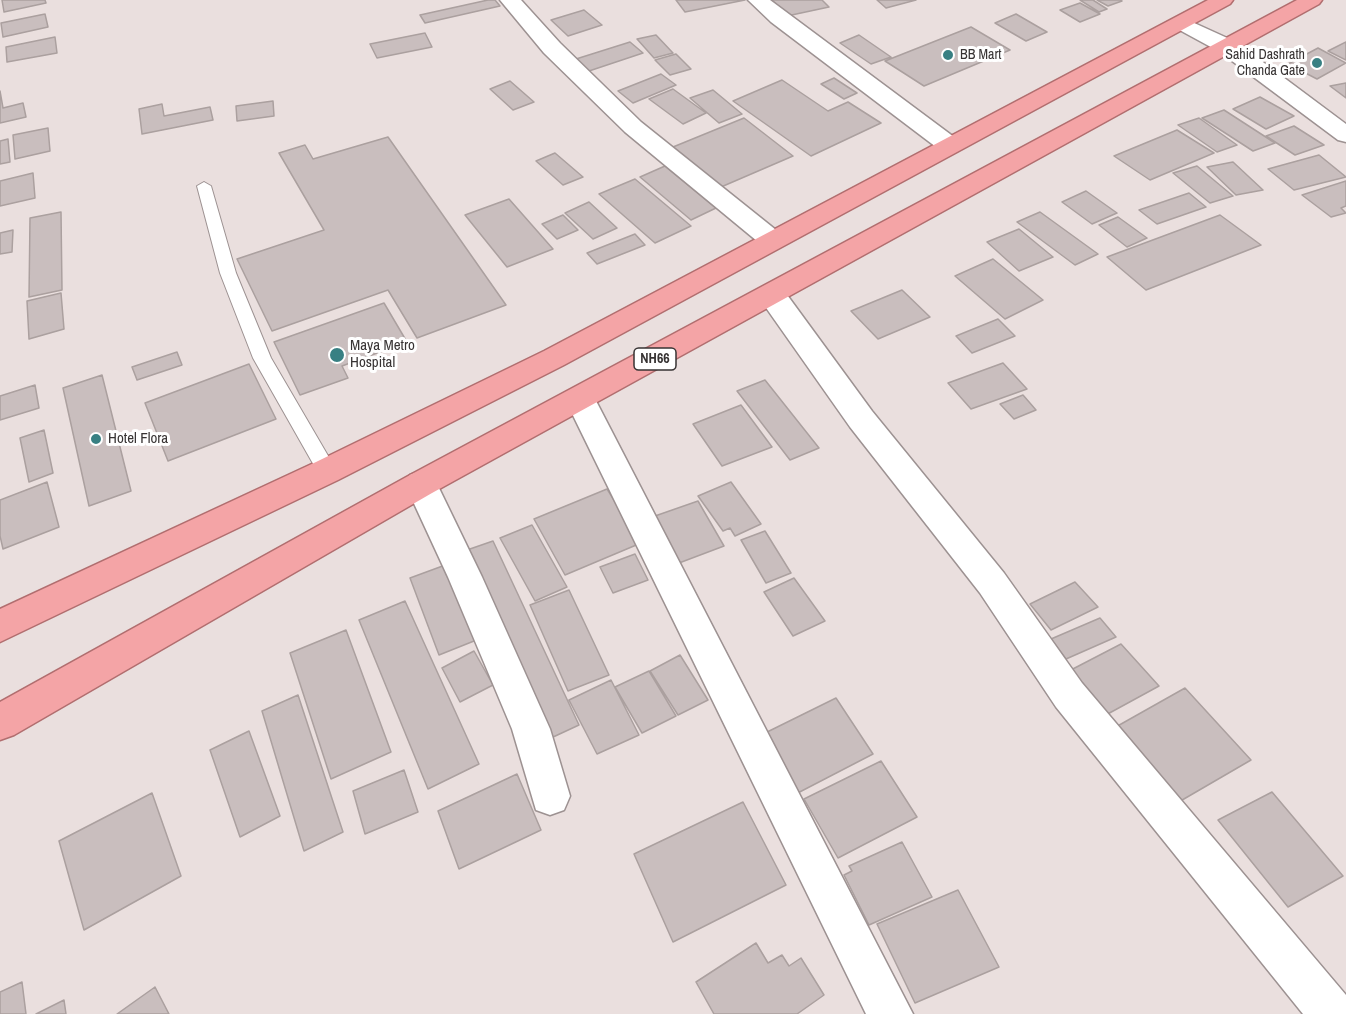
<!DOCTYPE html>
<style>
body{margin:0}
canvas{display:block;background:#eadfde}
</style>
<canvas width="1346" height="1014"></canvas>
<script>
const g = document.querySelector('canvas').getContext('2d');
g.lineJoin = 'round';
function fill(path, color) { g.fillStyle = color; g.fill(path, 'evenodd'); }
const shape = rows => new Path2D(rows.map(r => 'M' + r).join(''));
function trace(path, color, width, dash) { g.strokeStyle = color; g.lineWidth = width; g.lineCap = dash ? 'butt' : 'round'; g.setLineDash(dash || []); g.stroke(path); }
function drawText(font, color, halo, rows, align = 'center') {
  g.font = font + ' "Archivo Narrow",sans-serif'; g.lineWidth = 6; g.setLineDash([]); g.textBaseline = 'middle'; g.strokeStyle = halo; g.fillStyle = color; for (const [text, x, y, turn = 0] of rows) {
    g.save(); g.translate(x, y); g.rotate((+turn || 0) * Math.PI / 180); g.textAlign = isNaN(turn) ? turn : align; if (halo) g.strokeText(text, 0, 0); g.fillText(text, 0, 0); g.restore();
  }
}
const building = shape([
 [2,0,45,0,46,3,4,12,2,0],
 [488,0,495,0,500,6,425,23,420,15,488,0],
 [676,0,745,0,685,12,676,0],
 [772,0,822,0,829,7,787,16,772,0],
 [877,0,916,0,886,8,877,0],
 [1080,0,1093,0,1107,9,1099,12,1080,0],
 [1097,0,1120,0,1122,1,1108,6,1097,0],
 [1080,3,1100,14,1080,22,1060,10,1080,3],
 [584,10,602,25,568,36,551,20,584,10],
 [45,14,48,27,3,37,1,23,45,14],
 [1016,14,1047,32,1026,41,995,23,1016,14],
 [971,27,1010,50,924,86,885,61,971,27],
 [425,33,432,47,377,58,370,44,425,33],
 [656,35,673,53,654,58,637,39,656,35],
 [859,35,891,57,871,64,840,43,859,35],
 [55,37,57,53,7,62,6,47,55,37],
 [630,42,643,53,589,71,576,59,630,42],
 [1346,42,1346,60,1328,51,1346,42],
 [1318,48,1346,63,1317,79,1288,64,1318,48],
 [676,54,691,69,670,75,655,60,676,54],
 [661,74,676,85,633,103,618,91,661,74],
 [834,78,857,93,844,99,821,84,834,78],
 [782,80,828,111,848,102,881,123,811,156,733,101,782,80],
 [510,81,534,102,513,110,490,89,510,81],
 [1346,83,1346,98,1330,86,1346,83],
 [673,89,706,113,683,124,649,99,673,89],
 [713,90,742,114,719,123,690,98,713,90],
 [0,91,3,108,23,103,26,117,0,123,0,91],
 [1260,97,1294,116,1266,129,1233,109,1260,97],
 [273,101,274,116,237,121,236,106,273,101],
 [162,104,164,116,210,107,213,120,142,134,139,109,162,104],
 [1224,110,1275,143,1253,151,1202,118,1224,110],
 [744,118,793,156,721,187,673,147,744,118],
 [1199,118,1237,145,1217,152,1178,125,1199,118],
 [1294,126,1324,145,1295,155,1266,136,1294,126],
 [48,128,50,151,15,159,13,135,48,128],
 [1177,130,1214,153,1150,180,1114,156,1177,130],
 [388,137,506,305,417,338,388,290,272,331,237,259,324,230,279,153,305,145,313,159,388,137],
 [8,139,10,162,0,164,0,141,8,139],
 [555,153,583,177,563,185,536,161,555,153],
 [1319,155,1346,177,1294,190,1268,169,1319,155],
 [1233,162,1263,190,1236,195,1207,167,1233,162],
 [665,166,716,208,691,220,640,177,665,166],
 [1197,166,1233,196,1210,203,1173,173,1197,166],
 [33,173,35,198,0,206,0,181,33,173],
 [635,179,691,226,655,243,599,194,635,179],
 [1346,181,1346,206,1341,208,1346,213,1331,217,1302,195,1346,181],
 [1086,191,1117,213,1092,224,1062,202,1086,191],
 [1189,193,1206,207,1157,224,1139,210,1189,193],
 [509,199,553,249,507,267,465,215,509,199],
 [589,202,617,228,593,239,565,213,589,202],
 [61,212,62,290,29,297,30,218,61,212],
 [1040,212,1098,254,1075,265,1017,222,1040,212],
 [563,215,578,230,557,239,542,224,563,215],
 [1220,215,1261,245,1146,290,1107,257,1220,215],
 [1118,217,1147,238,1127,247,1099,225,1118,217],
 [1019,229,1053,257,1019,271,987,242,1019,229],
 [13,230,12,252,0,254,0,233,13,230],
 [635,234,645,245,597,264,587,253,635,234],
 [993,259,1043,300,1005,319,955,276,993,259],
 [902,290,930,317,878,339,851,311,902,290],
 [61,293,64,329,29,339,27,301,61,293],
 [384,303,407,342,342,366,348,378,300,395,274,342,384,303],
 [998,319,1015,336,972,353,956,336,998,319],
 [177,352,182,365,137,380,132,367,177,352],
 [1003,363,1027,389,971,409,948,383,1003,363],
 [249,364,276,419,168,461,145,403,249,364],
 [102,375,131,491,89,506,63,388,102,375],
 [765,380,819,448,790,460,737,391,765,380],
 [35,385,39,408,0,420,0,396,35,385],
 [1023,395,1036,410,1014,419,1000,404,1023,395],
 [741,405,772,447,722,466,693,424,741,405],
 [44,430,53,473,29,482,20,438,44,430],
 [47,482,59,527,3,549,0,536,0,500,47,482],
 [731,482,761,524,735,536,730,528,723,531,698,496,731,482],
 [607,489,641,543,565,575,534,519,607,489],
 [698,501,724,546,679,563,655,516,698,501],
 [532,525,567,587,535,601,500,538,532,525],
 [765,531,791,573,766,583,741,540,765,531],
 [493,541,579,725,551,738,467,550,493,541],
 [635,554,648,580,613,593,600,567,635,554],
 [448,564,479,639,439,655,410,578,448,564],
 [794,578,825,621,793,636,764,592,794,578],
 [1075,582,1098,607,1051,630,1030,604,1075,582],
 [569,590,609,675,568,691,530,605,569,590],
 [405,601,479,764,428,789,359,620,405,601],
 [1100,618,1116,637,1066,659,1051,639,1100,618],
 [346,630,391,752,331,779,290,653,346,630],
 [1121,644,1159,686,1104,716,1067,672,1121,644],
 [474,651,493,685,460,702,442,668,474,651],
 [680,655,708,700,678,715,650,671,680,655],
 [649,671,676,716,642,733,615,687,649,671],
 [611,680,639,735,597,754,569,700,611,680],
 [1185,688,1251,760,1177,803,1114,728,1185,688],
 [298,695,343,832,304,851,262,711,298,695],
 [836,698,873,754,790,797,755,738,836,698],
 [249,731,280,816,240,837,210,750,249,731],
 [881,761,917,817,838,858,804,799,881,761],
 [404,770,418,812,365,834,353,791,404,770],
 [517,774,541,830,459,869,438,811,517,774],
 [1272,792,1343,876,1288,907,1218,820,1272,792],
 [152,793,181,876,84,930,59,841,152,793],
 [743,802,786,885,673,942,634,854,743,802],
 [902,842,932,897,869,925,844,875,852,871,849,866,902,842],
 [958,890,999,967,915,1003,877,924,958,890],
 [756,943,768,963,782,955,789,966,801,958,824,995,797,1014,714,1014,696,982,756,943],
 [22,982,26,1014,0,1014,0,992,22,982],
 [155,987,169,1014,117,1014,155,987],
 [64,1000,66,1014,36,1014,64,1000]
]);
fill(building, '#c9bebe');
trace(building, '#aba09f', 1.5);
const service = shape([
 [204,182,211,186,236,273,271,358,334,466,336,471,334,476,327,478,320,476,253,358,220,273,197,186,204,182]
]);
const minor = shape([
 [500,0,521,0,560,43,641,122,781,234,785,240,781,246,772,248,763,246,625,132,544,53,500,0],
 [748,0,770,0,958,140,961,145,958,150,949,152,940,150,771,22,748,0],
 [772,286,782,288,872,411,1004,573,1082,683,1346,995,1346,1014,1303,1014,1056,707,980,593,850,427,762,302,758,295,762,288,772,286],
 [580,388,591,391,595,399,913,1014,866,1014,565,399,569,391,580,388],
 [421,471,432,475,437,484,482,577,550,729,570,796,564,810,550,815,536,810,512,729,448,577,405,484,410,475,421,471]
]);
const tertiary = shape([
 [1181,17,1236,42,1346,124,1346,142,1338,140,1220,52,1174,27,1170,23,1174,19,1181,17]
]);
const trunk = shape([
 [1208,0,1233,0,1230,4,564,365,338,480,0,642,0,609,316,462,544,351,1208,0],
 [1297,0,1322,0,1319,4,432,493,14,735,0,740,0,702,410,475,1297,0]
]);
trace(service, '#9d9292', 2);
trace(minor, '#9d9292', 3);
trace(tertiary, '#9d9292', 3);
trace(trunk, '#b16e6f', 3);
fill(service, '#fff');
fill(minor, '#fff');
fill(tertiary, '#fff');
fill(trunk, '#f4a4a6');
for (const [x, y, r, color] of [
 [948,55,6,"#388083"],
 [1317,63,6,"#388083"],
 [337,355,8,"#388083"],
 [96,439,6,"#388083"]
]) { const dot = new Path2D(); dot.arc(x, y, r, 0, 2 * Math.PI); g.fillStyle = color; g.fill(dot); trace(dot, '#fff', 2); }
drawText('14px', '#373333', '#fff', [
 ["BB Mart",960,55],
 ["Sahid Dashrath",1305,55,"right"],
 ["Chanda Gate",1305,71,"right"]
], 'left');
for (const [x, y, w] of [
 [655,359,42]
]) { const box = new Path2D(); box.roundRect(x - w / 2, y - 11, w, 22, 4.5); g.fillStyle = '#fff'; g.fill(box); trace(box, '#373333', 1.5); }
drawText('bold 14px', '#373333', null, [
 ["NH66",655,359]
]);
drawText('15px', '#373333', '#fff', [
 ["Maya Metro",350,346],
 ["Hospital",350,363],
 ["Hotel Flora",108,439]
], 'left');
</script>
